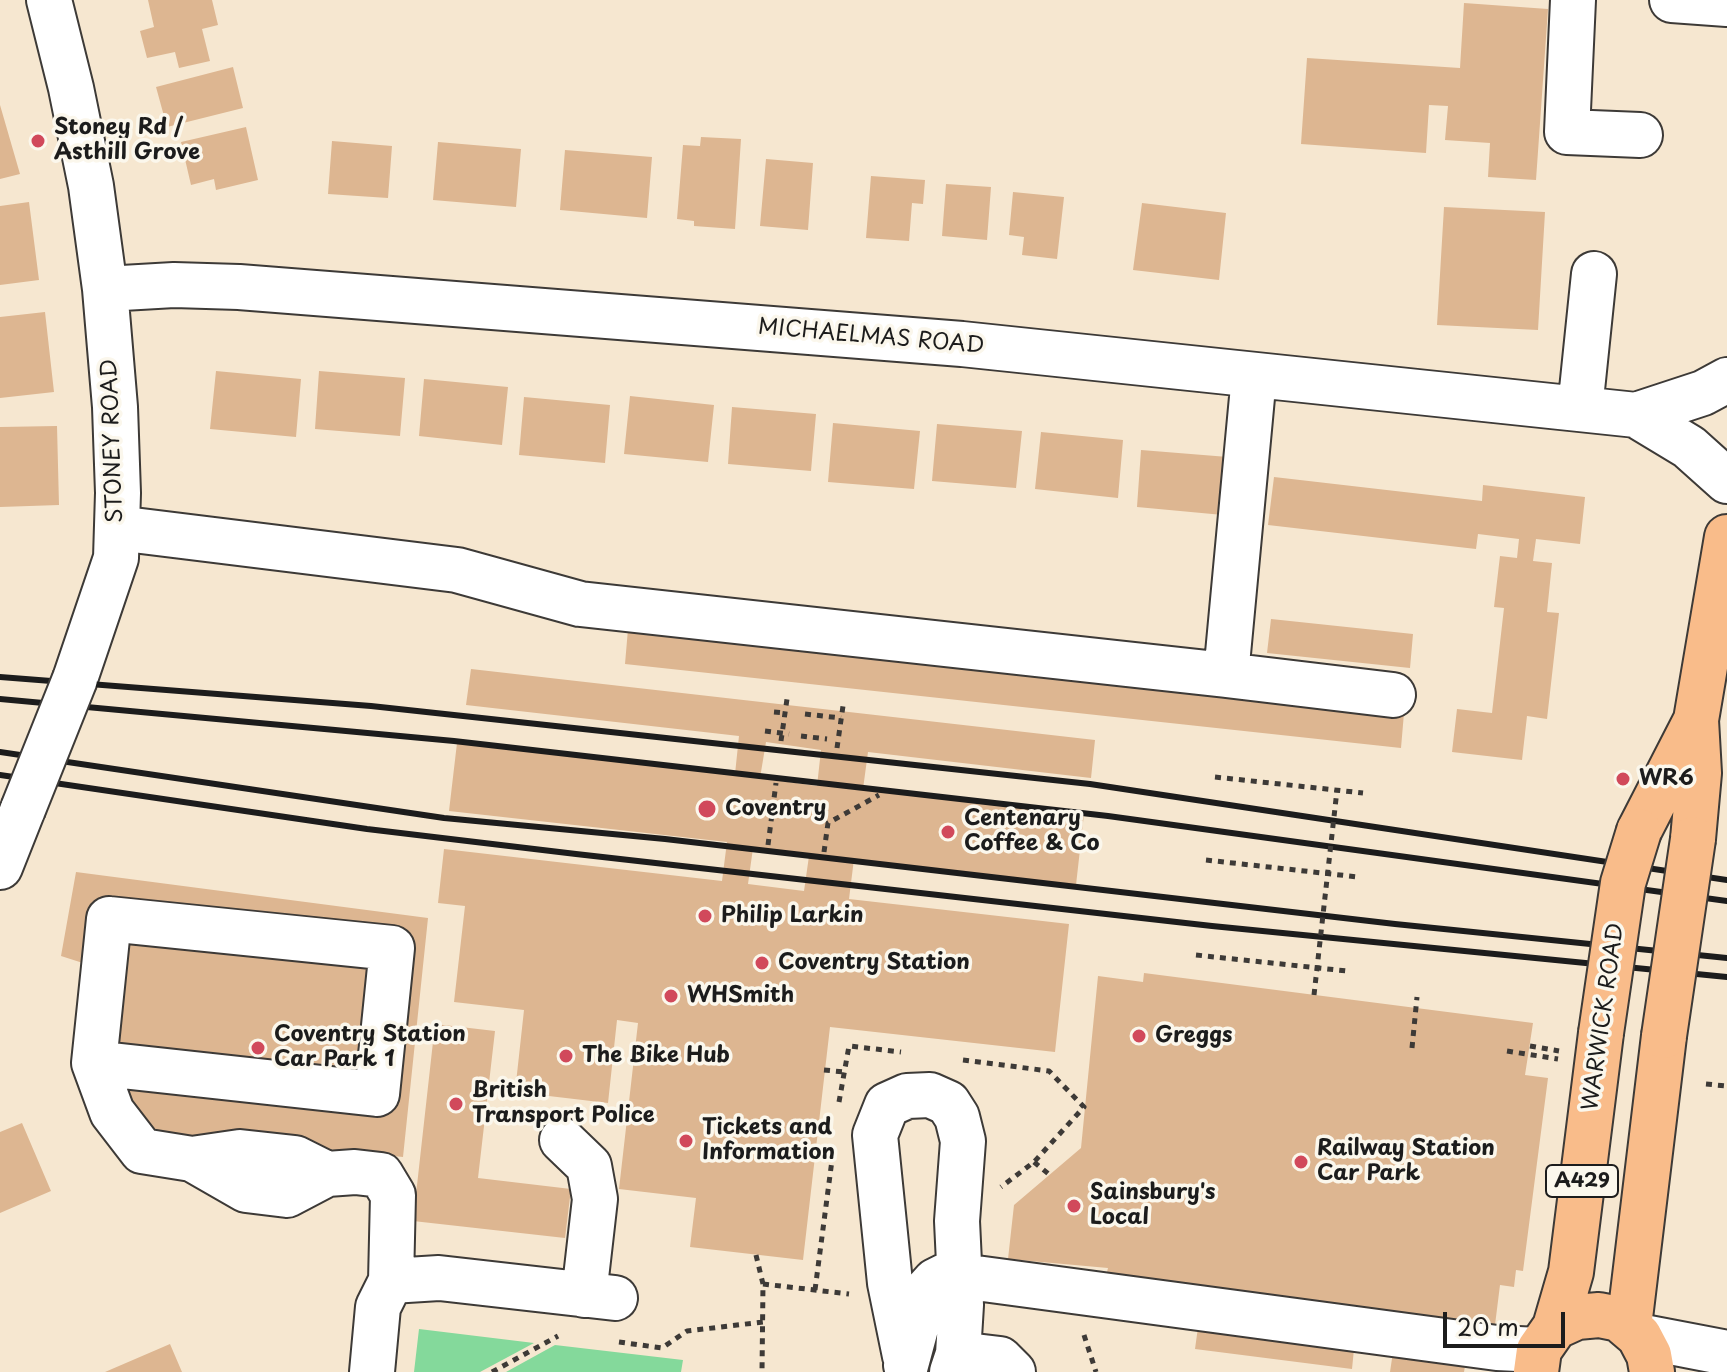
<!DOCTYPE html>
<style>
body{margin:0}
#map{position:relative;width:1727px;height:1372px;overflow:hidden;background:#f6e7d0;font-family:"Playpen Sans",sans-serif}
canvas{display:block}
.scale{position:absolute;left:1443px;top:1312px;width:122px;height:36px;box-sizing:border-box;border:4px solid #1c1c1c;border-top:0;padding-left:10px;font-size:24px;line-height:28px;white-space:nowrap;color:#1c1c1c;-webkit-text-stroke:6px #fbf7ec;paint-order:stroke}
</style>
<div id="map">
<canvas width="1727" height="1372"></canvas>
<div class="scale">20 m</div>
</div>
<script>
const g = document.querySelector('canvas').getContext('2d');
g.lineJoin = 'round';
function fill(path, color) { g.fillStyle = color; g.fill(path, 'evenodd'); }
const shape = rows => new Path2D(rows.map(r => 'M' + r).join(''));
function trace(path, color, width, dash) { g.strokeStyle = color; g.lineWidth = width; g.lineCap = dash ? 'butt' : 'round'; g.setLineDash(dash || []); g.stroke(path); }
function drawText(font, color, halo, rows, align = 'center') {
  g.font = font + ' "Playpen Sans",sans-serif'; g.lineWidth = 7; g.setLineDash([]); g.textBaseline = 'middle'; g.strokeStyle = halo; g.fillStyle = color; for (const [text, x, y, turn = 0] of rows) {
    g.save(); g.translate(x, y); g.rotate((+turn || 0) * Math.PI / 180); g.textAlign = isNaN(turn) ? turn : align; if (halo) g.strokeText(text, 0, 0); g.fillText(text, 0, 0); g.restore();
  }
}
fill(shape([
 [419,1329,534,1343,480,1372,414,1372],
 [555,1345,683,1360,681,1372,506,1372]
]), '#84d99b');
fill(shape([
 [148,0,212,0,218,25,202,29,210,61,179,68,175,52,147,58,140,31,154,27],
 [1464,3,1548,9,1536,180,1488,177,1490,143,1445,140,1448,106,1429,105,1426,153,1301,144,1307,58,1460,68],
 [233,67,243,108,167,127,156,87],
 [0,105,20,174,0,179],
 [246,127,258,180,216,190,214,179,191,185,181,142],
 [701,137,741,139,735,229,694,226,694,221,677,219,683,145,700,146],
 [332,141,392,146,388,198,328,194],
 [438,142,521,149,516,207,433,200],
 [565,150,652,157,647,218,560,210],
 [766,159,813,163,808,230,760,226],
 [871,176,925,180,923,204,912,203,909,241,866,238],
 [946,184,991,187,987,240,942,236],
 [1013,192,1064,197,1057,259,1022,255,1024,237,1009,235],
 [29,202,39,280,0,285,0,206],
 [1142,203,1226,213,1219,280,1133,270],
 [1444,207,1545,212,1538,330,1437,325],
 [45,312,54,392,0,398,0,317],
 [216,371,301,379,296,437,210,429],
 [319,371,405,378,400,436,315,429],
 [424,379,508,387,502,445,419,436],
 [630,396,714,405,708,462,624,454],
 [524,397,610,405,605,463,519,455],
 [732,407,816,414,811,471,728,464],
 [833,423,920,431,914,489,828,482],
 [937,424,1022,431,1016,488,932,481],
 [57,426,59,505,0,507,0,427],
 [1041,432,1123,440,1118,498,1035,489],
 [1141,450,1228,457,1223,515,1137,507],
 [1274,477,1482,501,1483,485,1585,497,1580,544,1536,539,1533,561,1552,563,1547,612,1559,613,1547,719,1527,716,1522,760,1452,752,1457,709,1492,713,1504,608,1494,607,1500,556,1517,558,1519,539,1478,534,1476,549,1268,525],
 [1271,619,1413,634,1410,668,1267,653],
 [628,629,1404,713,1401,748,625,664],
 [471,669,1095,740,1091,778,868,752,863,789,1084,814,1076,885,854,859,849,899,1069,924,1055,1052,830,1027,803,1260,690,1247,696,1198,619,1189,638,1023,617,1020,608,1103,515,1092,524,1010,454,1002,465,906,438,903,444,849,722,881,727,842,449,811,457,743,735,774,739,736,466,705],
 [766,742,821,750,817,786,760,778],
 [753,848,809,856,804,891,748,884],
 [76,872,428,918,403,1157,93,1125,111,972,61,956],
 [1144,973,1533,1023,1525,1075,1548,1078,1523,1271,1516,1270,1514,1287,1500,1285,1495,1325,1106,1276,1108,1268,1008,1259,1014,1205,1081,1148,1098,976,1143,982],
 [435,1024,495,1031,478,1178,571,1189,565,1238,413,1221],
 [22,1123,51,1191,0,1213,0,1132],
 [1199,1320,1355,1339,1352,1369,1195,1349],
 [170,1344,182,1372,105,1372],
 [1394,1345,1467,1355,1464,1372,1390,1372]
]), '#ddb691');
const minor = shape([
 [49,0,71,88,91,186,105,289,115,407,118,493,116,558,75,679],
 [1573,0,1567,132,1640,135],
 [1672,0,1727,4],
 [105,289,174,285,239,287,962,344,1636,415,1703,393,1727,380],
 [1254,376,1226,675,1393,695],
 [1580,409,1594,274],
 [1636,415,1689,447,1727,481],
 [117,528,457,570,580,604,1226,675],
 [0,867,23,809],
 [109,919,392,948,377,1094,94,1063,109,919],
 [94,1063,112,1112,142,1151,192,1159,240,1152,295,1158,327,1174],
 [562,1140,589,1166,595,1199,584,1295],
 [192,1159,246,1190,287,1195,327,1174,355,1172,381,1175,393,1195,391,1281,378,1307,372,1372],
 [391,1281,439,1278,615,1298],
 [1639,1336,1727,1353],
 [958,1354,1000,1359,1013,1372],
 [905,1356,890,1283,875,1135,887,1105,907,1096,930,1095,948,1103,957,1117,963,1141,957,1221,961,1305,958,1354,952,1372],
 [906,1365,926,1291,935,1281,945,1276,961,1276,1497,1348,1539,1350]
]);
const major = shape([
 [1639,831,1695,722],
 [1693,839,1699,773,1696,720,1727,537],
 [1629,1326,1664,1036],
 [1555,1327,1571,1272,1601,1033],
 [1536,1372,1539,1350,1555,1327,1577,1317,1599,1315,1619,1319,1639,1336,1649,1355,1652,1372]
]);
trace(minor, '#3d3a37', 48);
trace(major, '#3d3a37', 48);
trace(shape([
 [774,712,785,713],
 [805,714,841,718],
 [765,731,789,734],
 [801,736,827,739],
 [781,741,787,699],
 [837,748,843,706],
 [1215,777,1363,793],
 [768,845,776,783],
 [824,852,828,823,879,795],
 [1206,860,1358,877],
 [1196,955,1347,971],
 [1530,1046,1559,1051],
 [1412,1048,1417,997],
 [1507,1051,1558,1059],
 [963,1060,1049,1071,1084,1107,1034,1162,1001,1187],
 [824,1070,844,1072],
 [1706,1084,1727,1086],
 [839,1102,849,1046,901,1052],
 [1034,1162,1051,1176],
 [756,1255,763,1284,762,1372],
 [763,1284,849,1294],
 [815,1290,832,1160],
 [1084,1335,1096,1372],
 [619,1342,662,1348,687,1331,763,1322],
 [492,1372,558,1336]
]), '#3d3a37', 5, [6, 6]);
trace(minor, '#fff', 44);
trace(major, '#f9bc8a', 44);
trace(shape([
 [0,677,371,706,1090,784,1727,880],
 [0,699,454,741,1108,816,1727,901],
 [0,752,444,818,665,839,1395,924,1727,958],
 [0,775,367,829,576,854,1212,926,1727,977]
]), '#1c1c1c', 6);
const minorBridge = shape([
 [23,809,75,679]
]);
const majorBridge = shape([
 [1601,1033,1623,883,1639,831],
 [1664,1036,1693,839]
]);
trace(minorBridge, '#3d3a37', 48, []);
trace(majorBridge, '#3d3a37', 48, []);
trace(shape([
 [1314,995,1337,790]
]), '#3d3a37', 5, [6, 6]);
trace(minorBridge, '#fff', 44);
trace(majorBridge, '#f9bc8a', 44);
for (const [x, y, r, color] of [
 [38,141,8,"#d1495b"],
 [1623,779,8,"#d1495b"],
 [707,809,10,"#d1495b"],
 [948,832,8,"#d1495b"],
 [705,916,8,"#d1495b"],
 [762,963,8,"#d1495b"],
 [671,996,8,"#d1495b"],
 [1139,1036,8,"#d1495b"],
 [258,1048,8,"#d1495b"],
 [566,1056,8,"#d1495b"],
 [456,1104,8,"#d1495b"],
 [686,1141,8,"#d1495b"],
 [1301,1162,8,"#d1495b"],
 [1074,1206,8,"#d1495b"]
]) { const dot = new Path2D(); dot.arc(x, y, r, 0, 2 * Math.PI); g.fillStyle = color; g.fill(dot); trace(dot, '#fbf7ec', 3); }
for (const [x, y, w] of [
 [1582,1181,72]
]) { const box = new Path2D(); box.roundRect(x - w / 2, y - 16, w, 32, 6); g.fillStyle = '#fbf7ec'; g.fill(box); trace(box, '#1c1c1c', 2); }
drawText('bold 20px', '#1c1c1c', null, [
 ["A429",1582,1181]
]);
drawText('bold 22px', '#1c1c1c', '#fbf7ec', [
 ["Stoney Rd /",54,128],
 ["Asthill Grove",54,153],
 ["WR6",1639,779],
 ["Coventry",725,809],
 ["Centenary",964,819],
 ["Coffee & Co",964,844],
 ["Philip Larkin",721,916],
 ["Coventry Station",778,963],
 ["WHSmith",687,996],
 ["Coventry Station",274,1035],
 ["Car Park 1",274,1060],
 ["Greggs",1155,1036],
 ["The Bike Hub",582,1056],
 ["British",472,1091],
 ["Transport Police",472,1116],
 ["Tickets and",702,1128],
 ["Information",702,1153],
 ["Railway Station",1317,1149],
 ["Car Park",1317,1174],
 ["Sainsbury's",1090,1193],
 ["Local",1090,1218]
], 'left');
drawText('22px', '#1c1c1c', '#fbf7ec', [
 ["MICHAELMAS ROAD",871,337,5],
 ["STONEY ROAD",113,441,-92],
 ["WARWICK ROAD",1604,1017,-82]
]);
</script>
